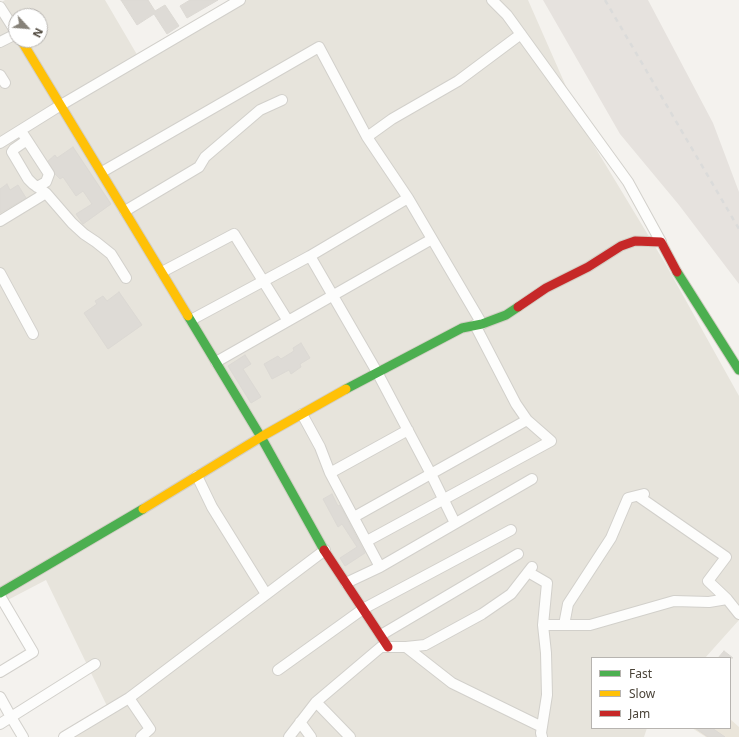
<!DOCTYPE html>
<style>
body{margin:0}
#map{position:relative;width:739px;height:737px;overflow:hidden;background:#f4f2ee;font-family:"Noto Sans",sans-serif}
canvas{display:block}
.legend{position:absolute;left:591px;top:657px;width:140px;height:72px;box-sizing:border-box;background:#fff;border:1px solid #b7b4b0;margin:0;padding:5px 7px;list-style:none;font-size:12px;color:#4b4439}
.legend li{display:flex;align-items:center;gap:8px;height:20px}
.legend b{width:20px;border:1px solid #b7b4b0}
.north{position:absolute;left:8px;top:8px;width:40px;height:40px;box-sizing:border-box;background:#fff;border:1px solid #b7b4b0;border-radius:50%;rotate:116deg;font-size:11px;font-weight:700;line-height:16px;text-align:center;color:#4b4439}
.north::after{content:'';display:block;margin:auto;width:14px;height:18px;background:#868178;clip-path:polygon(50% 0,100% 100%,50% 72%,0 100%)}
</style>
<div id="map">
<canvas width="739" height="737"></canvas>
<ul class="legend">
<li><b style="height:5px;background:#4caf50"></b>Fast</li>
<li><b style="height:5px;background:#ffc107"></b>Slow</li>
<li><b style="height:5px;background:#c62828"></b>Jam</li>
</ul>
<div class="north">N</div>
</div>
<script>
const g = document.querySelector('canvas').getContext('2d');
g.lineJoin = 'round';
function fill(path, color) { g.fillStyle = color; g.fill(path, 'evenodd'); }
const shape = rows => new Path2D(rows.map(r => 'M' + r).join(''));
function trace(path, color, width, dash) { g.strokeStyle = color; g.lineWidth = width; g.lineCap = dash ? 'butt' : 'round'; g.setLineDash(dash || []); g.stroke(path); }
fill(shape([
 [5,0,105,0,139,58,233,0,528,0,587,134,665,263,739,396,739,620,705,658,592,658,592,728,647,728,644,737,62,737,108,708,46,580,0,604,0,3],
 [16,16,40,16,40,40,16,40]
]), '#e7e4dc');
fill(shape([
 [543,0,648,0,713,123,739,192,739,284,679,205,620,134]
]), '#e6e2de');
fill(shape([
 [730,719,739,727,739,737,706,737,692,728,730,728]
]), '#eae5da');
const building = shape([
 [121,0,148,0,155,11,165,5,179,26,167,34,154,14,137,25,121,0],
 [190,0,218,0,187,18,180,6,190,0],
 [73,147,111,204,83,224,76,214,92,204,83,191,76,196,63,177,60,179,55,174,48,161,55,155,57,158,73,147],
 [7,184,10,190,18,185,26,198,0,213,0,189,7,184],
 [119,292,142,325,108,349,84,313,97,304,95,301,103,296,107,301,119,292],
 [301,343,310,358,300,364,301,367,291,374,289,370,272,379,264,364,278,356,281,359,294,351,293,348,301,343],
 [245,355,251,364,243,369,261,397,251,403,228,366,245,355],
 [332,494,338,506,340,505,365,553,345,566,340,558,357,547,342,524,338,527,323,499,332,494],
 [724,651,733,658,718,658,724,651],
 [695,728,712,728,725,737,708,737,695,728]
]);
fill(building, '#dedbd6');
trace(building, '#dcd9d4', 1);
const street = shape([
 [492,0,507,15,628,182,661,242],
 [0,7,16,32],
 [0,42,16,34],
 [0,75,5,83],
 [23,134,49,174,46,182,37,187],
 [27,140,14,149,12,152,28,179,33,184,46,193,72,223,84,234,96,242,111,254,126,278],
 [0,143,61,105,240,0],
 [102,172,319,47,367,137],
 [408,198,367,137,392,119,458,81,521,34],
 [125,211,199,167,205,157,260,110,282,100],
 [0,221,46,193],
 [162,272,234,234,288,321],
 [0,273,33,334],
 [191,320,310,256],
 [216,362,432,239],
 [302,414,320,447,330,473],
 [197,476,212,507,266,594],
 [638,496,726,557,708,581,727,599],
 [354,517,527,420,516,404,475,325],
 [455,523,431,474,377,372,310,256,408,198,482,324],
 [367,541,551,441,527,420],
 [380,567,532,479],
 [528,572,547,583,543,625,546,653,547,695,541,733,542,737],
 [346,583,380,567,330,473,408,430],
 [0,596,33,652,0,672],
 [543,625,590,625,674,601,709,602,727,599,739,614],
 [564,625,568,604,611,538,628,498,644,494],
 [381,635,518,554],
 [406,647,452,683,542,727],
 [278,670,363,609,511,530],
 [0,697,11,717,95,664],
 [129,698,325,550],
 [316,702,350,737],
 [300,722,311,737],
 [0,724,11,717,23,737],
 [64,737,129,698,150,729,141,737],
 [289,737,316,702,381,647,406,647,425,645,482,614,511,594,532,567]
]);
const fast = shape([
 [677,272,739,370],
 [188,316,261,437,324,550],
 [346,389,462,328,482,324,506,315,518,307],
 [0,593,143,509]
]);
const slow = shape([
 [21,40,188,316],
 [143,509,261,437,346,389]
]);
const jam = shape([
 [518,307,546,288,588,267,621,246,635,241,661,242,677,272],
 [324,550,388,647]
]);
trace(street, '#d2d0cb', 12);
trace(fast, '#d3cfc5', 11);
trace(slow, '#d3cfc5', 11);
trace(jam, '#d3cfc5', 11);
trace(street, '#fdfdfc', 10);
trace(fast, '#4caf50', 9);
trace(slow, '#ffc107', 9);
trace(jam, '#c62828', 9);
trace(shape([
 [605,0,739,229]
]), '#dbdbda', 2.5, [5, 5]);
</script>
